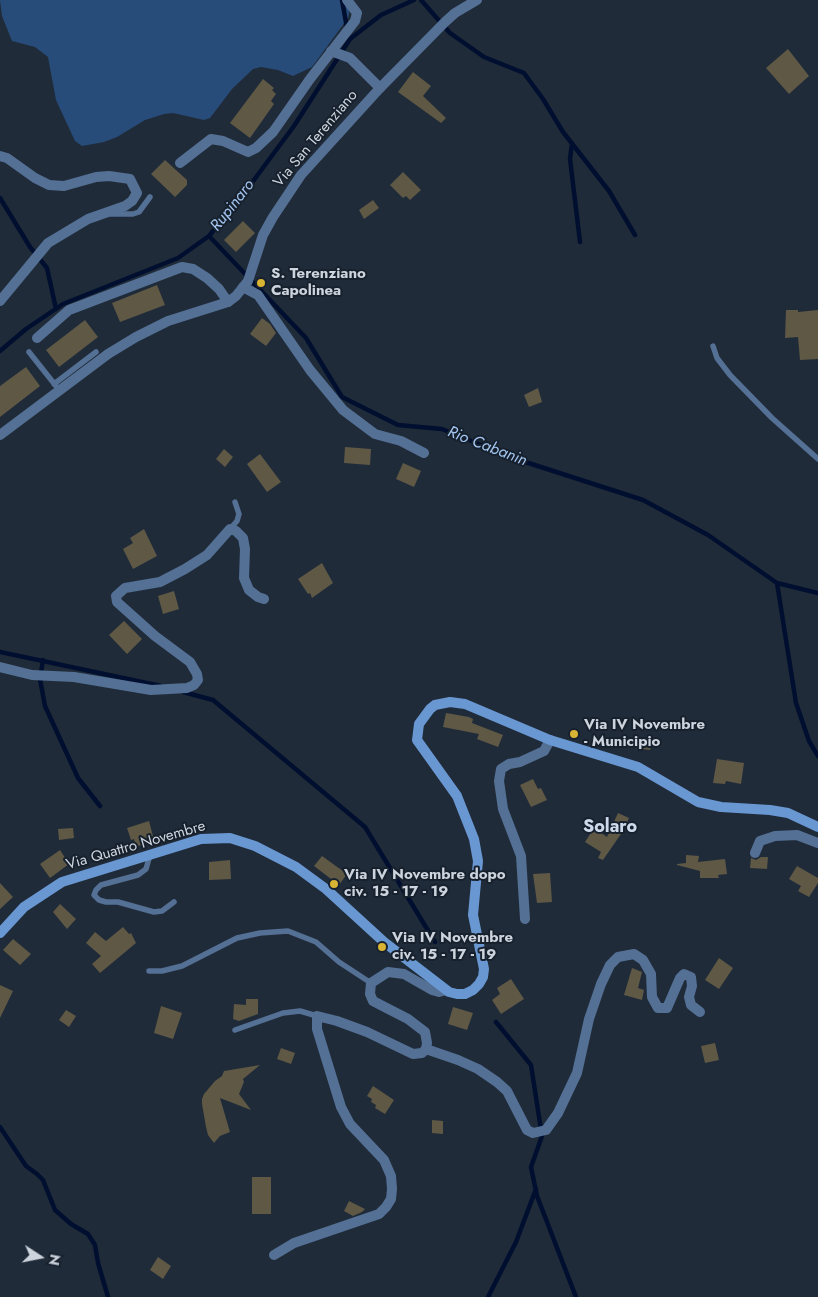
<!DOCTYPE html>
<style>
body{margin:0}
#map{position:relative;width:818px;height:1297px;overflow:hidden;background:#202b39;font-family:Jost,sans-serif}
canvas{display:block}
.north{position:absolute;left:15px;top:1232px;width:50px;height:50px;-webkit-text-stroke:4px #17212e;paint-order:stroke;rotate:101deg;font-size:14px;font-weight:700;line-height:20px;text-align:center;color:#cdd4dd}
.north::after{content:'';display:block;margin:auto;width:18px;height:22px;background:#cdd4dd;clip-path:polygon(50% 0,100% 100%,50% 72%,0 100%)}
</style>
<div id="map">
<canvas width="818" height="1297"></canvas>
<div class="north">N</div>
</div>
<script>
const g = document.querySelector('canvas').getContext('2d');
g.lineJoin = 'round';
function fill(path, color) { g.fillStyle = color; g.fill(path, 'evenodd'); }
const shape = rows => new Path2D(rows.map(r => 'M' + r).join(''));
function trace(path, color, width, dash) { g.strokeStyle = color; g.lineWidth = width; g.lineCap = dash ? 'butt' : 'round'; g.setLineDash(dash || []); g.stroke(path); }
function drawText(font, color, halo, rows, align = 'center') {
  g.font = font + ' Jost,sans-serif'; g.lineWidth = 4; g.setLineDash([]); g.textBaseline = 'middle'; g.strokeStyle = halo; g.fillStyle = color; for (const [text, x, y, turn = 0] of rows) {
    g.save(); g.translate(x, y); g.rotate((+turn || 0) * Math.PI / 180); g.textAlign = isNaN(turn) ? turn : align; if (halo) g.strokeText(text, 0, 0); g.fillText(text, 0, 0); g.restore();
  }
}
fill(shape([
 [0,0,352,0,348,18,312,67,293,76,278,70,261,67,253,69,232,89,210,118,204,120,173,113,164,114,145,120,117,137,104,142,82,146,75,141,56,100,48,57,35,47,12,41,2,16]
]), '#284c7a');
trace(shape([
 [342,0,347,28],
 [421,0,450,33,484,57,524,73,543,99,563,132,609,191,635,235],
 [572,143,570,159,580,242],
 [0,198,30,247,47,268,56,309],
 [209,236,306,338,342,397,398,425,442,429,513,458,643,500,708,535,777,583,818,593],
 [0,351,26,329,63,304,178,258,209,236,245,192,294,126,350,39,381,15,414,0],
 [777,583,796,703,809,741,818,756],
 [0,652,161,686],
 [43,660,40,679,45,706,78,778,100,806],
 [183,692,213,700,365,827,435,942],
 [496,1022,531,1065,542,1136,531,1167,537,1196,576,1297],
 [0,1127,26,1166,37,1174,43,1180,55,1210,71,1224,88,1234,95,1245,98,1263,108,1297],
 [488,1297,516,1242,536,1189]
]), '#000f2f', 4.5);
fill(shape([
 [788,49,809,76,789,94,766,68],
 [413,72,431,86,423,96,446,118,441,123,398,92],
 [263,79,274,88,272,90,276,94,271,101,274,104,250,138,230,123],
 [165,160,187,180,187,185,175,197,151,174],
 [403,172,421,190,410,200,406,196,403,198,390,185],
 [373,200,379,208,364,219,359,210],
 [243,221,255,233,236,252,224,240],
 [157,285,165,305,120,322,112,303],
 [786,310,798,310,798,312,818,310,818,359,800,360,798,337,785,338],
 [262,318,270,324,276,333,266,346,250,334],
 [85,320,98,337,59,367,46,350],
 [26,367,40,386,0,417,0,386],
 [538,388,542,402,529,407,524,395],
 [345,447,371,449,370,465,344,463],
 [224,449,233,457,225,467,216,459],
 [260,454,281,482,267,492,247,464],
 [403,463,421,471,414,487,396,479],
 [144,529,157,556,133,569,123,549,133,543,130,538],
 [322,563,333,583,312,598,310,593,308,594,298,579],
 [174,591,179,609,163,614,158,596],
 [124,621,142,639,127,654,109,635],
 [446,713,469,717,473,719,472,723,503,735,498,747,477,739,479,734,443,727],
 [637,738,652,740,650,750,635,748],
 [717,759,744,763,741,784,726,781,725,784,713,783],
 [533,779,538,789,541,788,547,800,531,807,520,785],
 [618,813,629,818,623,831,603,860,598,858,601,852,585,842,594,828,607,837],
 [149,821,154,840,136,847,134,839,131,840,127,828],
 [73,828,74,838,59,840,58,829],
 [60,850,69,864,50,878,40,864],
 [686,855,699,856,698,862,725,859,727,874,718,875,719,878,700,878,700,871,677,865,677,864,686,863],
 [322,856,347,874,339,885,314,866],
 [761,857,768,857,767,869,750,868,751,858,756,860],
 [230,860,231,879,209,880,209,862],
 [797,866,818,878,818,883,809,897,798,891,801,886,789,879],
 [550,873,552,902,537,903,533,874],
 [0,883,13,897,0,909],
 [60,904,76,919,67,929,53,912],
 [123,927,129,934,131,933,136,943,100,973,92,964,101,956,86,943,95,932,106,941],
 [13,939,31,954,20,965,3,950],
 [719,958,733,968,719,989,705,980],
 [632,968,642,972,638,988,644,990,642,1000,624,995],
 [511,979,524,999,501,1014,492,1000,500,994,497,988],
 [0,985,13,991,0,1018],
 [246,999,258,999,258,1014,239,1021,233,1019,234,1004,246,1005],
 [161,1006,182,1013,173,1039,154,1033],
 [453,1007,473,1013,467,1030,448,1024],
 [66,1010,76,1016,69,1027,59,1020],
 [715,1043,719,1060,705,1063,701,1046],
 [281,1048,295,1053,291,1064,277,1059],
 [260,1065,243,1079,244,1082,239,1094,251,1110,220,1098,230,1132,220,1136,214,1143,208,1135,206,1127,202,1104,202,1099,204,1094,215,1081,222,1076,224,1071],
 [373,1086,394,1100,385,1114,375,1108,376,1105,371,1102,372,1099,367,1096],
 [432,1120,443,1121,443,1134,432,1133],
 [252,1177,271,1177,271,1214,252,1214],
 [349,1201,365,1209,362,1212,353,1216,344,1211],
 [158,1257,171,1266,163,1279,150,1270]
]), '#5e5845');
trace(shape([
 [111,214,133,214,139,212,150,197],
 [713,346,717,358,730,375,772,418,818,459],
 [29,352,56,386],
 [54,384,96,352],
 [230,529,237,521,239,514,235,502],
 [150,855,146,869,138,875,101,885,96,890,94,895,99,900,106,902,118,902,154,912,162,911,174,902],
 [149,971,162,971,182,966,237,938,260,933,288,931,316,942,339,962,371,983],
 [235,1030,283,1013,300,1011,317,1016]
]), '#547095', 5.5);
trace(shape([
 [331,51,350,58,380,88],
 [0,156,7,158,35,178,49,185,64,186,96,177,109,176,130,179,137,193,132,201,125,206,88,219,48,243,0,301],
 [180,163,211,139,223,141,248,152,256,148,273,132,310,79,355,21,357,13,347,0],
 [243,287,258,295,310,370,343,410,375,434,401,441,424,453],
 [37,338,69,310,182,267,193,269,207,278,219,289,228,302],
 [0,667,32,675,74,677,151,690,187,688,194,685,198,680,197,674,190,662,155,636,117,602,116,596,125,588,160,582,185,569,207,555,230,529,236,531,243,538,245,549,244,578,249,590,258,597,264,599],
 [755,853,760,841,775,836,797,835,818,843],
 [525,919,521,856,503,809,499,781,501,769,509,764,520,762,544,751,550,740],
 [426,1049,458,1060,478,1069,497,1082,507,1091,527,1130,533,1133,546,1130,558,1113,577,1073,589,1019,601,984,610,965,618,957,634,954,643,960,651,974,652,997,658,1008,667,1008,680,978,684,974,691,977,692,986,689,997,691,1005,700,1012],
 [274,1255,294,1243,379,1214,386,1207,391,1199,392,1189,391,1176,384,1160,350,1124,341,1107,317,1029,317,1016,337,1021,367,1032,413,1054,422,1053,426,1049,427,1043,425,1032,408,1019,373,1001,370,994,371,983,388,972,404,974,432,990,439,992,446,990]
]), '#547095', 10);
trace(shape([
 [0,435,108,354,136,337,168,321,228,302,236,296,248,281,263,235,273,217,301,175,380,88,445,22,455,13,477,0]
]), '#547095', 10);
trace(shape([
 [0,933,24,907,62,882,201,839,230,838,255,846,296,867,326,889,384,942,449,992,457,994,465,994,473,990,479,984,483,977,484,969,473,915,478,861,474,839,457,796,417,740,419,724,430,709,435,705,450,702,465,704,550,740,638,767,698,802,721,807,770,810,788,813,818,827]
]), '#6997d2', 10);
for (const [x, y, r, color] of [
 [261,283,5,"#d9b434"],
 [574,734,5,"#d9b434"],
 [334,884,5,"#d9b434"],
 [382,947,5,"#d9b434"]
]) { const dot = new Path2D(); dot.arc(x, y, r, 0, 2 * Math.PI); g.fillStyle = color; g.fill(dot); trace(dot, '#17212e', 2); }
drawText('15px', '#cdd4dd', '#17212e', [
 ["Via San Terenziano",316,139,-50],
 ["Via Quattro Novembre",136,846,-16]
]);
drawText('bold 15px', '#cdd4dd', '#17212e', [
 ["S. Terenziano",271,274],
 ["Capolinea",271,291],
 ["Via IV Novembre",584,725],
 ["- Municipio",584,742],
 ["Via IV Novembre dopo",344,875],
 ["civ. 15 - 17 - 19",344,892],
 ["Via IV Novembre",392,938],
 ["civ. 15 - 17 - 19",392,955]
], 'left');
drawText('italic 16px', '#a4c6f1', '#17212e', [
 ["Rupinaro",233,206,-52],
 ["Rio Cabanin",487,447,21]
]);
drawText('bold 18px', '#ccdaec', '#17212e', [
 ["Solaro",610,828]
]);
</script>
